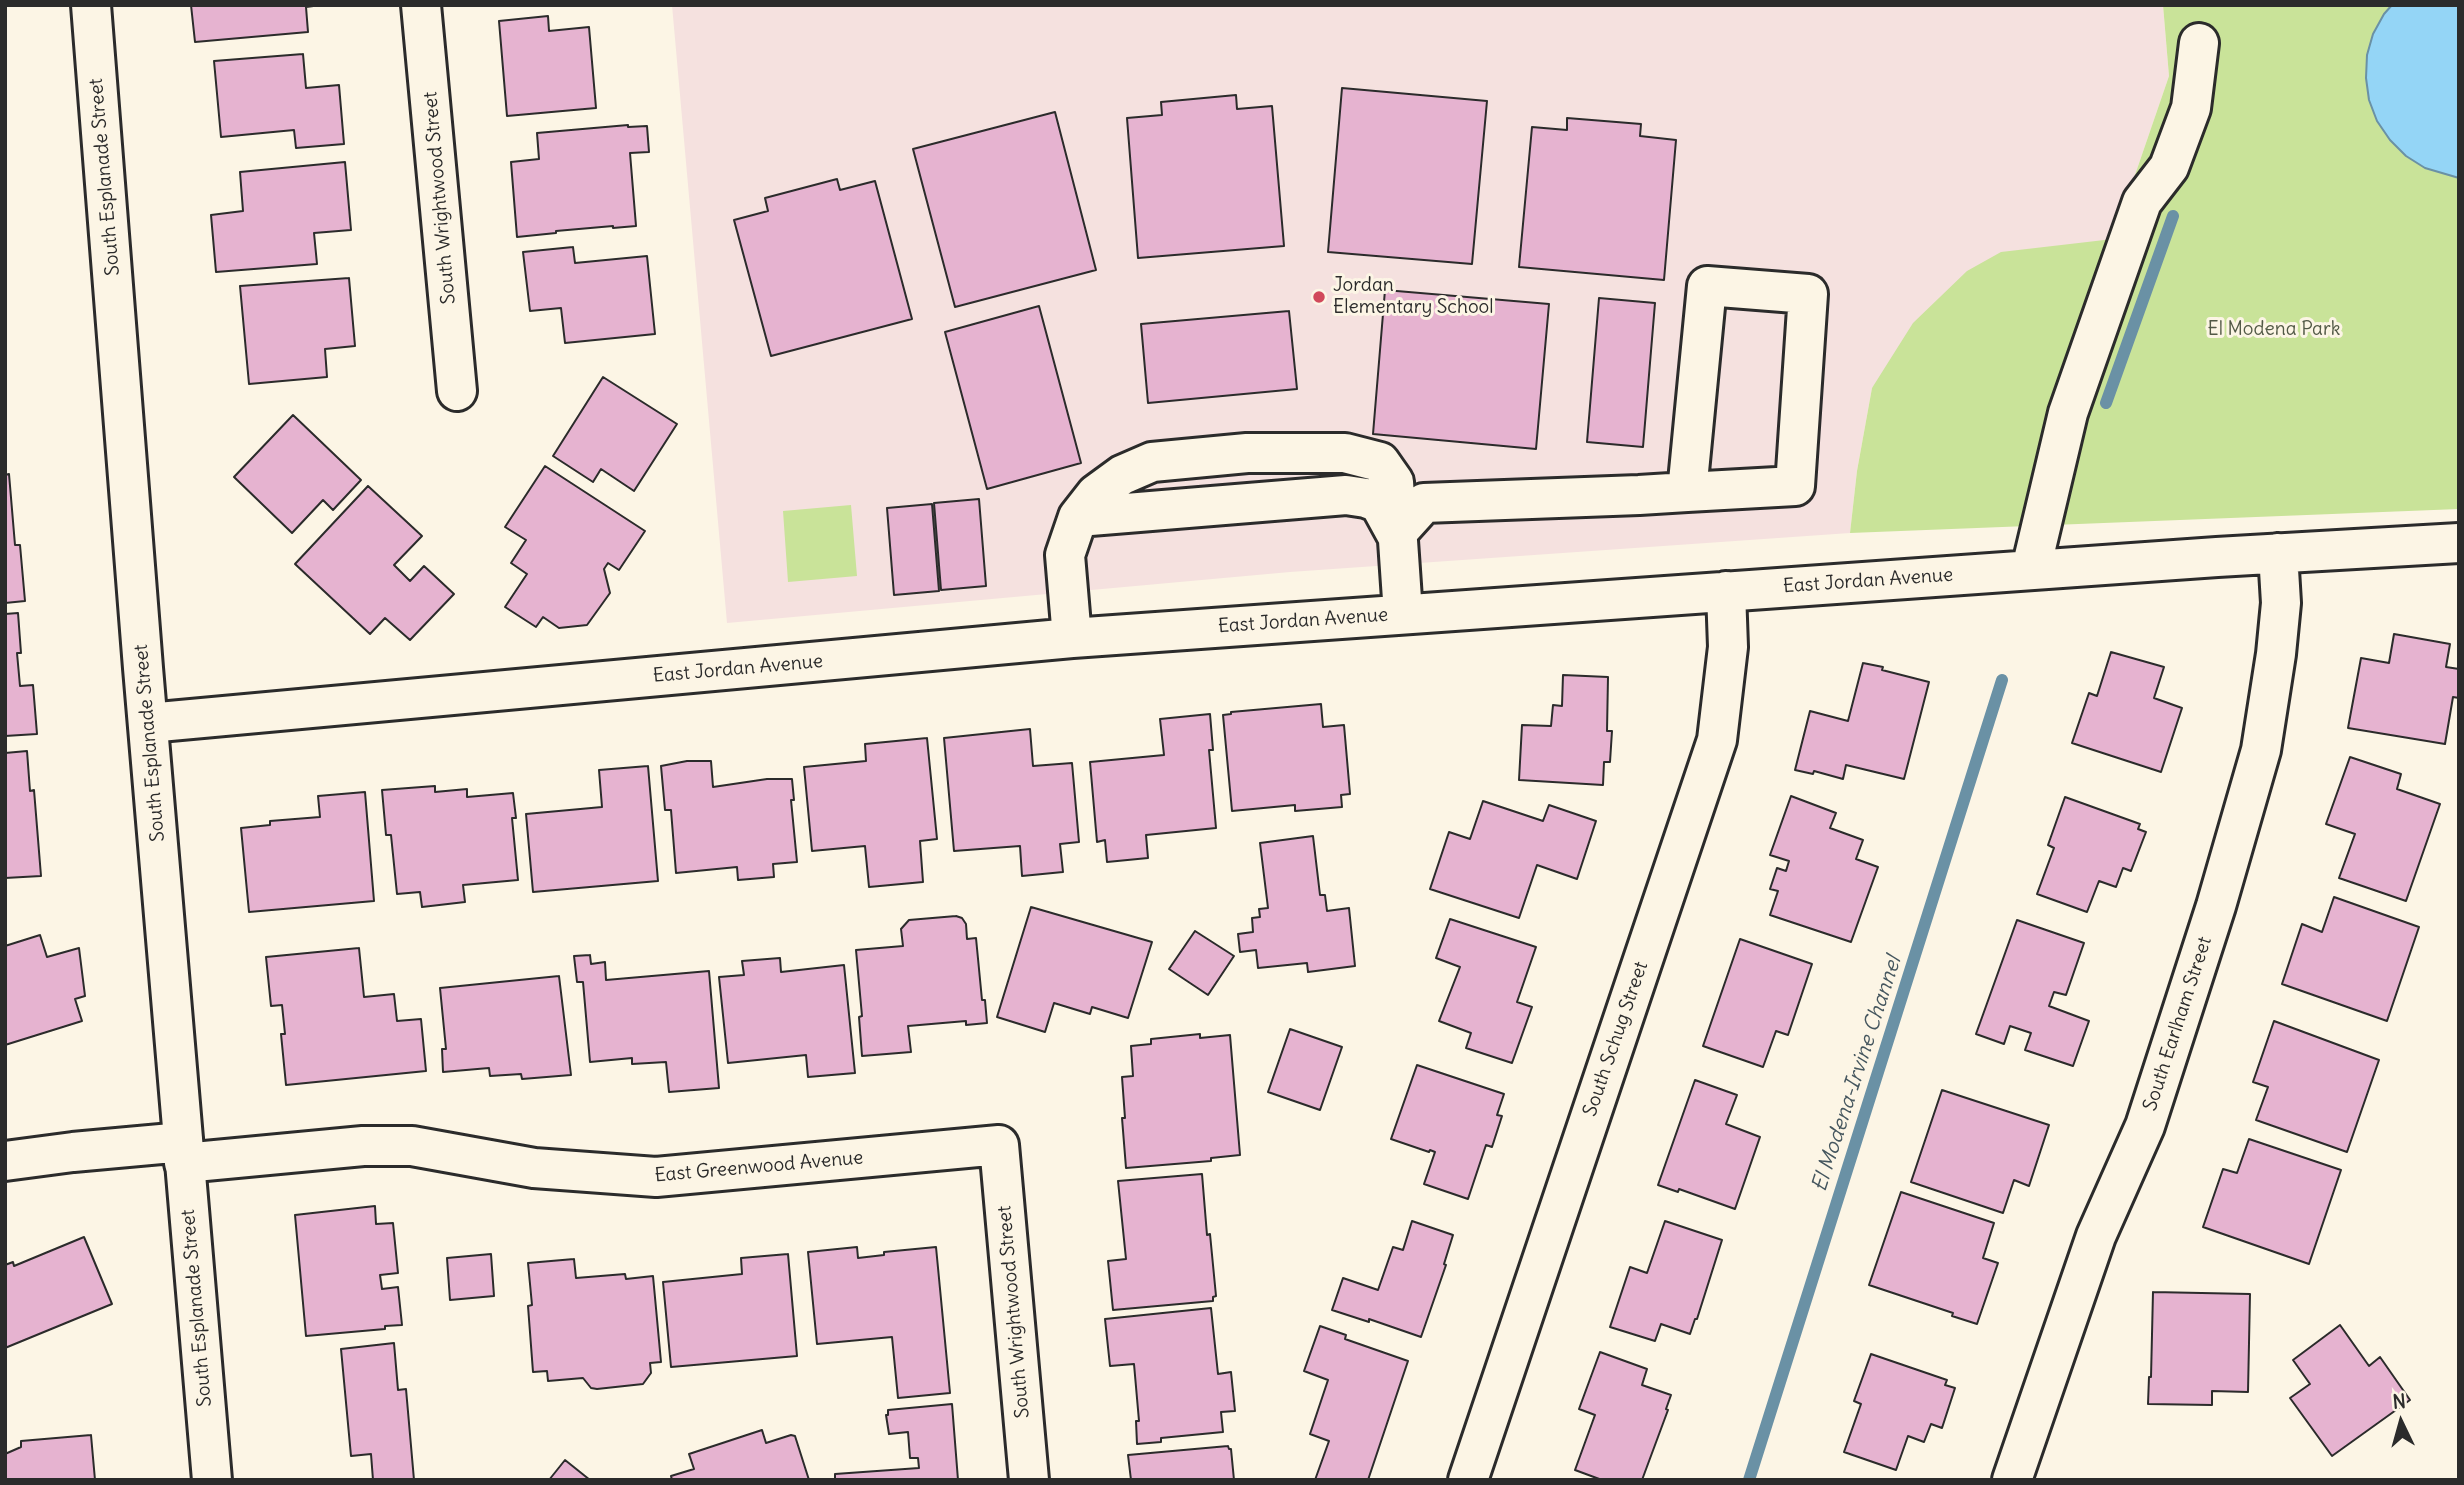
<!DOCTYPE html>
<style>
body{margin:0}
#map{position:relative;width:2464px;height:1485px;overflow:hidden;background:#fcf5e5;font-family:Delius,sans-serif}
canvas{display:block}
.frame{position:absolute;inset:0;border:7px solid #2b2b2b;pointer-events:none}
.north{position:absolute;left:2366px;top:1387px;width:70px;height:70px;-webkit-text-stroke:5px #fcf5e5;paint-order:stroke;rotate:355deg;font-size:19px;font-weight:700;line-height:28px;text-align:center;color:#2b2b2b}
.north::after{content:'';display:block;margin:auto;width:24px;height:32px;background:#2b2b2b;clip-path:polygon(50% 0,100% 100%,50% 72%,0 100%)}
</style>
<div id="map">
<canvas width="2464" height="1485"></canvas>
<div class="frame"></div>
<div class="north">N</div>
</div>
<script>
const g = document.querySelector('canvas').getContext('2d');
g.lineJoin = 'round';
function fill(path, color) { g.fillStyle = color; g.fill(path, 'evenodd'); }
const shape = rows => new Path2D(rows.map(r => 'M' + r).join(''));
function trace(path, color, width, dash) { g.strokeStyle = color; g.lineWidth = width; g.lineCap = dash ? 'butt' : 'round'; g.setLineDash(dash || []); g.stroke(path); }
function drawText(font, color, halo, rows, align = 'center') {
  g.font = font + ' Delius,sans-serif'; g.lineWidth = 6; g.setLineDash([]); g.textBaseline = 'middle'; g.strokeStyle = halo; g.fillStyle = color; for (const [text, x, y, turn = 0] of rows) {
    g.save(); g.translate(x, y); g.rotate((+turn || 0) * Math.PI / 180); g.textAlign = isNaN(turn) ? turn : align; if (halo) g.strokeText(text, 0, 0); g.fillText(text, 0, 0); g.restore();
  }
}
fill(shape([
 [672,5,2163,5,2169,76,2113,239,1872,388,1857,471,1850,533,1290,572,727,623]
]), '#f5e1df');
fill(shape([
 [2163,5,2459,5,2459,509,1850,533,1857,471,1872,388,1913,323,1967,271,2001,252,2113,239,2169,76],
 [851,505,857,576,788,582,783,511]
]), '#c9e399');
const water = shape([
 [2392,5,2459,5,2459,178,2425,168,2406,156,2390,140,2377,121,2369,100,2366,78,2367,55,2373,34,2384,14,2392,5]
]);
fill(water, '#94d5f6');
trace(water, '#6a91a5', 2);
trace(shape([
 [2106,403,2173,216],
 [1749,1480,2002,680]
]), '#6a91a5', 12);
const building = shape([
 [191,5,321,5,306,7,308,32,195,42,191,5],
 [548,16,549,31,589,27,596,108,507,116,499,21,548,16],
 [303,54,306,88,339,85,344,144,296,148,294,130,221,137,214,61,303,54],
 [1342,88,1487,101,1472,264,1328,252,1342,88],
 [1236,95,1237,109,1272,106,1284,246,1138,258,1127,118,1162,115,1161,102,1236,95],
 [1055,112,1096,270,955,307,913,149,1055,112],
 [1567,118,1641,124,1640,136,1676,140,1664,280,1519,267,1532,127,1567,130,1567,118],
 [628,125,628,127,647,126,649,152,630,153,636,226,613,228,613,226,556,231,556,233,517,237,511,162,539,159,537,133,628,125],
 [345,162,351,230,314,233,317,264,216,272,211,215,243,211,240,172,345,162],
 [837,179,840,190,875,181,912,319,771,356,734,220,768,211,765,198,837,179],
 [573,247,575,263,647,256,655,334,565,343,561,308,530,311,523,252,573,247],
 [349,278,355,346,325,349,327,377,249,384,240,286,349,278],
 [1385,290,1549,304,1536,449,1373,434,1385,290],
 [1599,298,1655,303,1643,447,1587,442,1599,298],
 [1039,306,1081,463,987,489,945,332,1039,306],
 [1289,311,1297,389,1148,403,1141,324,1289,311],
 [603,377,677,424,634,491,601,469,593,482,553,456,603,377],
 [293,415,361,480,333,510,323,500,292,533,234,477,293,415],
 [545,466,645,531,619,570,608,563,604,569,610,593,587,625,559,628,543,617,536,627,505,607,527,574,511,563,526,540,505,527,545,466],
 [9,474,15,545,20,545,25,601,5,603,5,475,9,474],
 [368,486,422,536,394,565,410,581,424,566,454,594,410,640,385,618,370,634,295,564,368,486],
 [979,499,986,586,941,590,934,503,979,499],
 [932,504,939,591,894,595,887,508,932,504],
 [18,613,21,653,17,653,20,686,33,685,37,734,5,736,5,614,18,613],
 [2394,634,2450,644,2446,667,2459,669,2459,698,2453,697,2445,744,2348,728,2361,658,2389,663,2394,634],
 [2111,652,2164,667,2154,698,2182,708,2161,772,2072,743,2089,693,2097,696,2111,652],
 [1863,663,1883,667,1882,670,1929,682,1904,779,1846,765,1843,779,1814,771,1813,774,1795,770,1810,711,1848,721,1863,663],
 [1563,675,1608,677,1607,731,1612,731,1610,762,1604,762,1603,785,1519,780,1522,725,1551,726,1553,705,1562,706,1563,675],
 [1321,704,1323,727,1344,725,1350,794,1341,795,1342,807,1295,811,1295,805,1232,811,1223,715,1231,714,1231,712,1321,704],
 [1210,714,1213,750,1209,750,1216,828,1146,835,1148,858,1107,862,1105,840,1097,842,1090,762,1164,755,1160,719,1210,714],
 [1030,729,1033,766,1072,763,1079,842,1060,844,1063,872,1022,876,1020,846,954,851,944,738,1030,729],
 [927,738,937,839,920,841,923,882,869,887,865,846,812,851,804,767,866,761,865,744,927,738],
 [27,751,30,791,34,790,41,876,5,878,5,753,27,751],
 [2350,757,2401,774,2397,789,2440,804,2406,901,2339,878,2355,834,2326,824,2350,757],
 [687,761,711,761,713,787,767,779,792,779,794,800,791,800,797,862,773,864,774,877,738,880,737,867,676,873,671,810,665,810,661,766,687,761],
 [648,766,658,881,533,892,526,814,602,807,599,770,648,766],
 [435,786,435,792,467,789,467,797,513,793,516,818,512,818,518,880,463,885,465,902,422,907,420,892,397,894,391,835,386,835,382,790,435,786],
 [365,792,374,901,249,912,241,828,270,825,270,821,320,817,318,796,365,792],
 [1791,796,1836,813,1830,828,1863,840,1856,859,1878,867,1851,942,1770,915,1778,891,1770,889,1777,868,1786,871,1789,861,1770,855,1791,796],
 [2065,797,2140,824,2138,829,2146,832,2131,871,2123,868,2116,887,2099,881,2087,912,2037,894,2054,848,2048,845,2065,797],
 [1483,801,1543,821,1549,805,1596,821,1577,879,1537,865,1519,918,1430,889,1449,832,1470,839,1483,801],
 [1313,836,1320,895,1325,895,1327,911,1349,908,1355,966,1308,972,1307,963,1258,968,1256,950,1240,952,1238,934,1253,932,1252,918,1260,917,1259,909,1268,908,1260,843,1313,836],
 [2334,897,2419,927,2387,1021,2282,984,2302,924,2322,932,2334,897],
 [1031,907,1152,942,1128,1018,1092,1007,1090,1014,1054,1003,1045,1032,997,1017,1031,907],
 [956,916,962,918,966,924,967,939,976,938,982,1000,985,1000,987,1023,966,1025,966,1021,908,1026,911,1052,862,1056,859,1017,862,1016,856,950,903,946,901,929,909,920,956,916],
 [1450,919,1536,947,1517,1002,1532,1007,1512,1063,1466,1048,1471,1033,1439,1021,1460,967,1436,958,1450,919],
 [2017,920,2084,943,2066,995,2054,992,2049,1006,2089,1021,2073,1066,2025,1050,2031,1033,2010,1026,2004,1044,1976,1034,2017,920],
 [1195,931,1234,956,1208,995,1169,969,1195,931],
 [40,935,47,957,79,948,85,996,75,999,82,1021,5,1045,5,946,40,935],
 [1740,939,1812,964,1788,1035,1776,1031,1763,1067,1703,1046,1740,939],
 [359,948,364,997,394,994,397,1021,421,1019,426,1071,286,1085,281,1034,285,1034,282,1005,271,1006,266,957,359,948],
 [590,955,591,964,605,962,606,980,709,971,719,1088,669,1092,666,1062,632,1064,632,1058,590,1062,583,982,577,982,574,956,590,955],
 [780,958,781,972,844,965,855,1073,808,1077,806,1055,728,1063,719,977,744,975,742,961,780,958],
 [559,976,571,1075,522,1079,521,1074,490,1076,489,1068,443,1072,442,1049,446,1049,440,988,559,976],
 [2274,1021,2379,1060,2347,1152,2256,1120,2268,1087,2253,1082,2274,1021],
 [1290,1029,1342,1047,1320,1110,1268,1092,1290,1029],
 [1200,1034,1200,1038,1230,1035,1240,1155,1211,1158,1211,1161,1126,1168,1122,1118,1125,1118,1122,1077,1133,1076,1131,1046,1151,1044,1151,1039,1200,1034],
 [1417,1065,1504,1094,1497,1115,1502,1116,1492,1147,1486,1145,1468,1199,1424,1184,1435,1152,1430,1150,1429,1152,1391,1139,1417,1065],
 [1695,1080,1737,1095,1726,1124,1760,1137,1735,1209,1679,1189,1678,1192,1658,1185,1695,1080],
 [1942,1090,2049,1125,2029,1186,2014,1180,2003,1213,1911,1182,1942,1090],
 [2249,1139,2341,1170,2309,1264,2203,1227,2223,1169,2237,1173,2249,1139],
 [1202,1174,1207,1235,1210,1234,1216,1296,1213,1297,1213,1301,1113,1310,1108,1261,1126,1259,1118,1181,1202,1174],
 [1901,1192,1994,1223,1983,1258,1998,1263,1977,1324,1952,1316,1953,1313,1869,1285,1901,1192],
 [375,1206,376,1224,393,1223,398,1273,380,1275,382,1289,398,1287,402,1325,385,1326,385,1329,306,1336,295,1215,375,1206],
 [1412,1221,1453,1235,1444,1264,1446,1265,1421,1337,1369,1319,1369,1322,1332,1310,1343,1278,1378,1290,1393,1247,1403,1250,1412,1221],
 [1665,1221,1722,1240,1697,1319,1695,1319,1690,1334,1661,1324,1655,1341,1610,1327,1630,1267,1647,1273,1665,1221],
 [84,1237,112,1304,5,1348,5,1265,13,1262,14,1266,84,1237],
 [857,1247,858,1258,884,1255,884,1252,936,1247,950,1393,898,1398,892,1337,817,1344,808,1252,857,1247],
 [491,1254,494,1296,450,1300,447,1258,491,1254],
 [788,1254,797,1356,671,1367,663,1282,742,1274,741,1258,788,1254],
 [574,1259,576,1278,625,1274,626,1279,653,1276,661,1362,650,1363,651,1373,643,1384,597,1389,591,1388,583,1378,548,1381,547,1371,533,1372,528,1306,532,1305,528,1263,574,1259],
 [2153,1292,2250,1294,2248,1392,2212,1391,2212,1405,2148,1404,2149,1377,2151,1377,2153,1292],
 [1211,1308,1218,1374,1231,1372,1235,1411,1221,1412,1223,1432,1161,1438,1161,1442,1137,1444,1136,1421,1139,1421,1134,1364,1110,1366,1105,1319,1211,1308],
 [2340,1325,2369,1366,2380,1357,2410,1400,2332,1456,2290,1398,2310,1384,2293,1360,2340,1325],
 [1320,1326,1346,1335,1345,1339,1408,1361,1368,1480,1315,1480,1329,1441,1310,1434,1328,1380,1304,1371,1320,1326],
 [394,1343,398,1390,406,1389,414,1480,373,1480,371,1454,351,1456,341,1349,394,1343],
 [1600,1352,1647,1369,1642,1385,1671,1395,1666,1409,1668,1410,1642,1480,1602,1480,1575,1470,1595,1415,1579,1409,1600,1352],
 [1871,1354,1947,1380,1945,1385,1955,1388,1942,1428,1931,1424,1924,1442,1908,1436,1896,1470,1844,1452,1861,1404,1854,1401,1871,1354],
 [952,1404,958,1480,835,1480,835,1474,919,1468,918,1458,910,1458,908,1432,889,1434,886,1415,888,1415,888,1410,952,1404],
 [762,1430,766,1443,791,1435,795,1436,809,1480,672,1480,671,1476,694,1469,689,1454,762,1430],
 [91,1435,95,1480,5,1480,5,1454,21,1447,21,1441,91,1435],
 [1228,1446,1229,1449,1231,1449,1234,1480,1131,1480,1128,1455,1228,1446],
 [565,1460,590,1480,549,1480,565,1460]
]);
fill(building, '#e6b3d0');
trace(building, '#2b2b2b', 2);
const minor = shape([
 [421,5,457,391],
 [1078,517,1346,495,1366,498,1379,503,1396,534],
 [1396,534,1424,503,1639,495,1687,492,1795,486,1808,294,1707,286,1687,492],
 [2031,569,2068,413,2142,202,2169,167,2191,108,2199,43],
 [1072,638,1065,555,1078,517,1096,494,1122,475,1152,462,1247,453,1345,453,1380,462,1394,482,1403,614],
 [148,723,1072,638,2217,557,2459,543],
 [5,1161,73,1152,183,1142],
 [184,1163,363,1146,412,1146,534,1168,656,1177,999,1145,1029,1480],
 [1468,1480,1717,740,1728,647,1726,591],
 [2012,1480,2096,1236,2145,1126,2216,906,2261,750,2276,654,2281,603,2278,553]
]);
const major = shape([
 [91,5,143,668,212,1480]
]);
trace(minor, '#2b2b2b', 44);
trace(major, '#2b2b2b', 44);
trace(minor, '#fcf5e5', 38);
trace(major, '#fcf5e5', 38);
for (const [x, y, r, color] of [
 [1319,297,7,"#d1495b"]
]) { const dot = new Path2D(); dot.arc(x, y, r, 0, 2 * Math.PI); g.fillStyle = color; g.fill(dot); trace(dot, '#fcf5e5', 2.5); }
drawText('19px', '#2b2b2b', '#fcf5e5', [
 ["South Esplanade Street",105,177,-95],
 ["South Wrightwood Street",440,198,-95],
 ["East Jordan Avenue",1868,581,-4],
 ["East Jordan Avenue",1303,621,-4],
 ["East Jordan Avenue",738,669,-5],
 ["South Esplanade Street",150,743,-95],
 ["South Earlham Street",2178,1024,-72],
 ["South Schug Street",1616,1039,-71],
 ["East Greenwood Avenue",759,1167,-5],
 ["South Esplanade Street",197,1308,-95],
 ["South Wrightwood Street",1014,1312,-95]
]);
drawText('19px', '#2b2b2b', '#fcf5e5', [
 ["Jordan",1333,286],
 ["Elementary School",1333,308]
], 'left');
drawText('19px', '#525946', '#fcf5e5', [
 ["El Modena Park",2274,330]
]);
drawText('italic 21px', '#45565e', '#fcf5e5', [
 ["El Modena-Irvine Channel",1857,1074,-72]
]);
</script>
